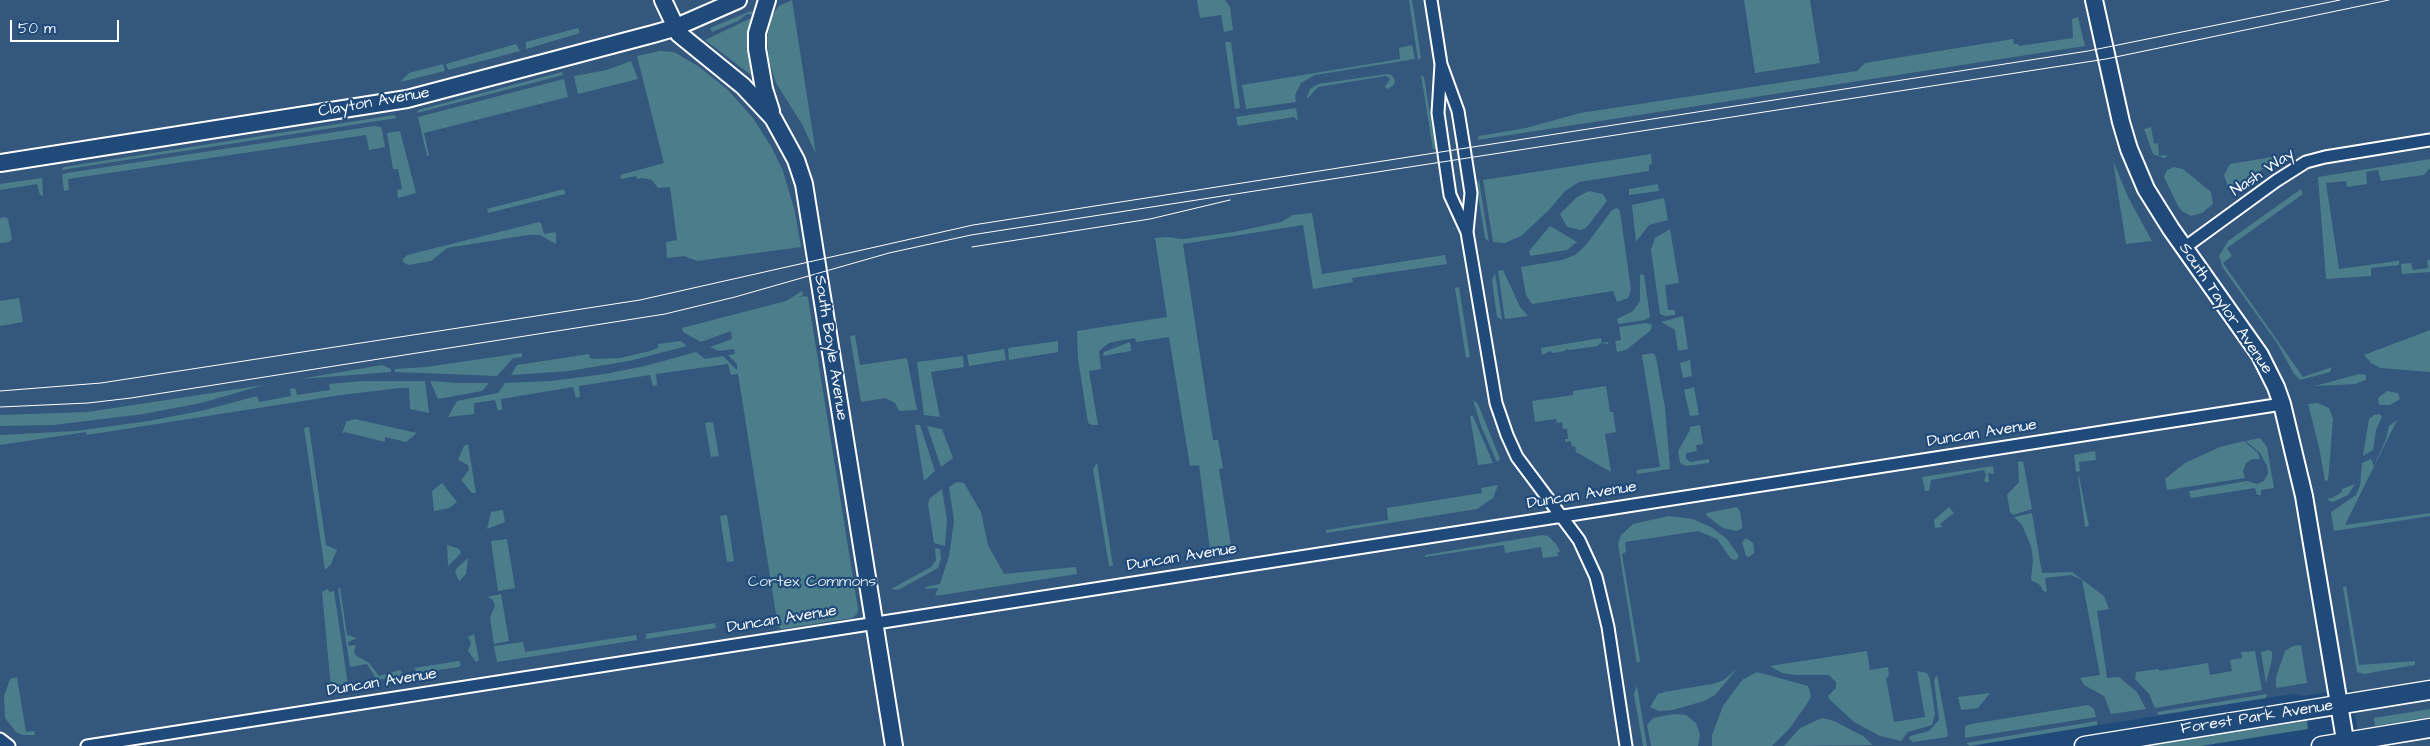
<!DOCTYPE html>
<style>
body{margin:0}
#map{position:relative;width:2430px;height:746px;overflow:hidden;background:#1f4a7a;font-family:"Architects Daughter",sans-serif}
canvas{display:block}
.scale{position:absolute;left:10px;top:20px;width:109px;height:22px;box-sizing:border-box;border:2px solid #fff;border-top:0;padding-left:6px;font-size:15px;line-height:18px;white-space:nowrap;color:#fff;-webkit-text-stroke:4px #1f4a7a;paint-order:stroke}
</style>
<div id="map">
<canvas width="2430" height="746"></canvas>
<div class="scale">50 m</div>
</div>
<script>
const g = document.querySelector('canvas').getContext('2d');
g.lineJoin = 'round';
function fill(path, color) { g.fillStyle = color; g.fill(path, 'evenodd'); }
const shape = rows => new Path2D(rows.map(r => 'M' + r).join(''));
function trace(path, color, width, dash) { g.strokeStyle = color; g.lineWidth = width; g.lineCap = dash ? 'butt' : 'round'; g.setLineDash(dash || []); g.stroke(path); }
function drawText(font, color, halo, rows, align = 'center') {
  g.font = font + ' "Architects Daughter",sans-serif'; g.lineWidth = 4.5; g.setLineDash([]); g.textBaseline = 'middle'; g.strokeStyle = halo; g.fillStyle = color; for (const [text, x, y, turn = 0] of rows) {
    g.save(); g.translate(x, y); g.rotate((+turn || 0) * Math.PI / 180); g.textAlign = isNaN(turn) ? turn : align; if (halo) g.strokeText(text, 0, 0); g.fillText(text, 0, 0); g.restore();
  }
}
fill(shape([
 [0,0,2430,0,2430,746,2360,746,2351,689,2303,696,2296,694,2280,696,1970,746,0,746]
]), '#34577d');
fill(shape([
 [792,0,816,154,802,124,776,83,769,61,767,39,772,15,779,6],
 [1197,0,1225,0,1230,7,1233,30,1224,32,1221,15,1200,18],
 [1409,0,1412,0,1421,58,1418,60],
 [1744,0,1810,0,1820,63,1755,73],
 [751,11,755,15,747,14,738,21,712,32,710,28],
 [2078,17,2085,46,1477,140,1479,136,1526,128,1580,113,1857,71,1865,63,2013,39,2014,44,2018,44,2019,46,2073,38,2072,19],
 [751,18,753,72,751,75,705,40],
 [578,28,580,33,526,49,526,42],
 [1225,42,1231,42,1240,108,1235,109],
 [516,44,520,51,448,70,446,64],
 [1412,45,1415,59,1315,75,1301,83,1295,95,1296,102,1246,109,1242,85,1400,59,1399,48],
 [660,51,674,52,698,66,728,90,753,118,772,148,783,171,795,212,801,247,697,261,684,256,667,258,666,242,677,240,670,187,658,188,652,180,642,178,637,179,636,176,621,179,620,175,664,163,637,56],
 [631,61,638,79,578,94,574,76,607,70],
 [443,64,445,71,400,82,409,73],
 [562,72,563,75,417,113,418,110],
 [1387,74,1392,75,1395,81,1394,85,1387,89,1385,87,1390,79,1386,76,1318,87,1308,98,1307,97,1310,89,1318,84],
 [1421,75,1424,77,1436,149,1433,149],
 [564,79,568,97,424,133,429,156,427,156,418,117],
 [1296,108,1298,121,1294,117,1238,126,1236,117],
 [394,115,397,118,61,170,64,167],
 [374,126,381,127,382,130,385,147,369,150,366,135,68,179,69,190,64,191,62,175,67,173],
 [2151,127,2154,144,2158,143,2159,156,2166,155,2167,157,2163,158,2153,154,2144,129],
 [400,131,416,193,398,198,397,190,402,189,398,169,393,169,387,133],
 [2282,153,2285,153,2238,187,2230,189,2228,187,2224,175,2230,164,2278,156],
 [1651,154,1652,164,1649,165,1649,171,1579,182,1565,191,1549,210,1521,236,1505,243,1493,242,1483,180],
 [2430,159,2430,168,2424,175,2381,181,2378,170,2366,172,2367,184,2347,187,2346,181,2326,183,2339,269,2404,260,2399,261,2399,265,2371,268,2371,276,2326,279,2318,177],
 [2113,161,2128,197,2152,241,2126,244],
 [2174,167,2183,169,2211,192,2213,204,2202,213,2191,216,2182,211,2178,206,2164,177,2167,170],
 [42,178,43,196,40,195,37,184,0,190,0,184],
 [1479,180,1489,242,1485,238,1476,183],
 [1658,184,1659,191,1629,195,1629,189],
 [564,189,565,194,488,213,487,209],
 [2301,189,2303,194,2227,248,2232,256,2223,263,2303,377,2332,367,2330,372,2300,380,2294,374,2277,343,2223,268,2219,256,2228,241],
 [1589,191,1603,194,1607,201,1586,228,1580,230,1567,227,1560,214,1577,197],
 [1664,198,1668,220,1649,225,1636,242,1632,205],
 [1617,208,1620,211,1631,290,1628,298,1617,302,1613,291,1532,304,1526,295,1521,267,1562,260,1575,255,1586,245,1612,210],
 [1312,213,1322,274,1445,255,1447,264,1352,278,1353,282,1313,289,1303,225,1183,244,1213,440,1218,440,1223,468,1219,469,1231,545,1210,549,1199,465,1190,466,1169,337,1136,342,1135,338,1118,341,1109,343,1099,351,1101,369,1089,371,1098,425,1092,425,1088,423,1078,359,1077,331,1167,317,1155,238,1166,237,1183,239,1234,232,1281,222,1293,215],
 [5,217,8,219,12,239,9,242,0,243,0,218],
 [539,222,541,223,544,234,556,232,556,244,540,235,528,235,447,248,431,261,408,265,403,262,403,259,407,255],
 [1550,226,1577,242,1567,250,1530,256,1529,251],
 [1670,229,1679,283,1665,285,1668,310,1675,310,1675,315,1665,316,1660,314,1651,250,1655,238],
 [2427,260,2430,260,2430,272,2402,274,2401,264,2411,263,2413,270,2428,268],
 [1503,270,1520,307,1528,316,1505,319,1498,271],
 [1495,273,1502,320,1497,317,1492,280],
 [1640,274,1644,275,1650,317,1645,320,1618,324,1617,319,1633,311,1640,301],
 [1459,287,1470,357,1466,358,1455,288],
 [802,291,803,295,799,297,807,296,808,298,858,609,857,614,852,618,782,629,778,627,738,374,731,375,728,364,656,374,657,385,653,386,650,375,579,386,580,397,576,398,573,387,501,399,502,409,498,411,495,400,474,403,474,414,448,417,457,401,498,393,505,383,551,381,605,374,645,366,696,352,705,359,723,356,737,370,737,364,728,355,735,354,734,349,718,351,710,347,732,339,731,331,701,342,683,332,682,328,786,301],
 [19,298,23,322,0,326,0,301],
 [1683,316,1688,349,1678,351,1675,330,1661,322],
 [1646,323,1652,325,1651,330,1626,350,1617,352,1615,341,1621,340,1619,327],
 [2430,330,2430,372,2380,368,2371,363,2364,355],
 [855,335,860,365,907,358,917,410,899,411,895,403,885,398,861,402,850,336],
 [1601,338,1602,343,1608,342,1608,344,1600,343,1598,346,1569,350,1566,349,1565,351,1553,353,1550,351,1542,355,1541,348],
 [681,341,687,346,629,361,569,371,511,375,517,365,589,354,590,358,592,359,620,358,650,351,658,348,658,344],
 [1058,341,1058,352,1009,360,1008,348],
 [1130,342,1131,351,1103,356,1104,352],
 [1004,349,1006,360,969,366,967,355],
 [522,353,522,357,513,358,497,376,395,372,395,369,426,367],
 [1653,353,1656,357,1665,408,1670,469,1637,474,1636,470,1660,467,1642,355],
 [963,356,964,367,931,372,940,417,924,415,917,362],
 [1690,360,1692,376,1683,378,1680,363],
 [382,365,391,369,391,372,300,379],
 [2359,374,2366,375,2366,380,2355,384,2315,386],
 [362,381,425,381,429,413,410,409,409,388,400,388,341,395,87,435,86,432,0,445,0,435,75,431,149,421,205,410,257,396,259,402,291,396,290,389,295,388,297,395,330,390,329,384],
 [430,381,458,383,489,383,482,391,438,399],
 [264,385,201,403,143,414,54,425,0,426,0,415,88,412],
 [1606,386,1610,412,1613,412,1616,432,1605,434,1611,472,1576,452,1575,446,1572,447,1571,441,1565,442,1565,439,1568,439,1567,429,1563,429,1562,422,1557,423,1556,419,1535,422,1532,401,1573,395,1573,391],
 [1694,387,1699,415,1690,416,1684,390],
 [2387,391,2398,393,2400,399,2390,405,2379,405,2378,398],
 [1473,400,1478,404,1500,459,1497,462,1481,426],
 [2318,403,2329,408,2333,419,2329,471,2328,480,2325,481,2319,447,2308,404],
 [2380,414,2382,417,2376,430,2373,450,2363,456,2369,419,2374,415],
 [1470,416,1473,416,1493,463,1478,465],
 [354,419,359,420,417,433,406,442,385,437,385,442,345,432,342,434,346,422],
 [2397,420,2345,525,2430,513,2430,516,2334,531,2331,512,2356,495,2360,486,2362,463,2371,459,2374,466,2386,439,2389,426],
 [713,422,719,456,711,457,705,423],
 [915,425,920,425,935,471,924,481],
 [1700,425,1703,444,1696,445,1697,451,1686,453,1686,459,1690,462,1709,459,1709,463,1686,466,1680,463,1678,451,1690,430,1690,427],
 [927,426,942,429,953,458,941,467],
 [309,427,326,545,337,550,331,564,325,570,304,428],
 [2260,438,2267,447,2274,488,2261,490,2261,495,2257,495,2255,488,2191,498,2189,491,2247,481,2257,484,2264,481,2268,473,2267,466,2260,453,2246,441],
 [2244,441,2258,453,2260,459,2253,459,2246,463,2243,471,2245,478,2167,490,2165,479,2185,463,2220,447],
 [468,444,476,493,472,493,461,480,469,470,468,465,458,460,464,446],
 [2095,451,2096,460,2079,462,2080,471,2076,472,2074,455],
 [2023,461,2032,509,2013,515,2010,512,2007,495,2019,482,2018,462],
 [1097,463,1113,566,1109,566,1093,469],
 [1993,466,1994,474,1988,473,1989,483,1984,481,1986,475,1984,470,1931,480,1929,491,1925,491,1922,477],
 [2079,476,2089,526,2085,527,2078,477],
 [957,482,964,483,981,512,988,545,1004,574,1076,567,1077,574,935,596,938,588,926,589,925,587,940,584,949,556,954,521,949,487],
 [442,483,457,502,449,508,434,511,432,491],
 [2355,484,2348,495,2333,502,2329,501,2328,498,2332,498,2342,492,2342,489],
 [1498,485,1493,498,1477,509,1326,533,1326,530,1388,520,1387,508,1482,493,1481,488],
 [942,489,947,520,945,546,934,543,928,504,930,498],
 [1737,507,1740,511,1742,524,1742,528,1737,531,1723,528,1707,516,1706,513],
 [1949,507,1954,513,1940,524,1942,527,1935,528,1934,520],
 [503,510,505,522,487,529,491,512],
 [2032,513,2042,573,2072,572,2104,596,2109,609,2097,611,2107,678,2119,677,2137,692,2146,709,2111,714,2104,696,2084,685,2080,678,2100,675,2082,580,2071,575,2045,578,2047,591,2044,592,2040,585,2031,580,2033,559,2031,546,2022,525,2014,517],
 [727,515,734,561,727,562,720,516],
 [1669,516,1692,519,1711,527,1727,539,1739,556,1736,560,1731,559,1717,539,1698,531,1625,542,1626,552,1622,554,1640,661,1637,663,1618,544,1621,535,1633,524],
 [1542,535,1548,536,1556,544,1560,551,1557,553,1559,556,1543,558,1541,547,1505,553,1504,545,1425,557,1425,555],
 [1746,538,1753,543,1754,547,1754,553,1749,557,1746,556,1742,542],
 [507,539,515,588,498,591,491,541],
 [447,545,459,549,461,553,448,566],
 [935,548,940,549,941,559,938,568,898,590,891,589,931,567,936,560],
 [468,558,466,574,459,581,455,572,457,568],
 [2346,586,2359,665,2415,661,2415,665,2364,674,2357,672,2343,587],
 [340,588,347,635,357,638,348,642,349,646,356,645,354,651,355,655,369,663,379,676,400,670,404,675,377,680,367,664,350,667,338,589],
 [328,589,329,592,334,591,348,685,331,688,322,592],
 [501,594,509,641,494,644,490,618,495,605,492,599,487,597],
 [715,623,716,628,646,639,646,634],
 [474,634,479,660,476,662,468,651,471,643,468,637],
 [636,635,637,640,497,662,494,646,523,642,525,652],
 [2301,645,2307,683,2276,688,2276,677,2285,651,2293,646],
 [2269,650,2272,652,2272,659,2266,683,2261,652],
 [1867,651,1870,670,1888,667,1889,676,1886,678,1894,722,1925,717,1917,671,1927,673,1930,679,1935,714,1932,725,1908,732,1901,741,1880,736,1854,722,1829,699,1828,696,1836,688,1836,682,1829,675,1796,675,1782,673,1770,666],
 [2255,651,2262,690,2155,708,2149,694,2135,679,2136,672,2159,669,2159,671,2208,663,2210,675,2232,671,2230,660,2242,658,2241,652],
 [459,661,461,664,459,667,418,673,414,668],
 [1737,669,1715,695,1704,701,1673,710,1659,711,1650,707,1658,694,1664,692,1712,684,1722,681],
 [1757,672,1808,686,1811,696,1808,702,1790,728,1772,746,1712,746,1712,735,1723,706,1742,680],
 [1937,675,1948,734,1947,737,1913,742,1909,739,1910,736,1929,731,1939,720,1934,680],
 [17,677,26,732,34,731,35,735,23,735,16,732,5,718,4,696,10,679],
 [1637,686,1647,746,1643,746,1634,694],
 [1990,693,1978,708,1961,710,1958,697],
 [2267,694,2266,698,2159,715,2157,712],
 [2088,705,2094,709,2096,717,1965,738,1965,726,1971,724],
 [2430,709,2430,717,2375,726,2374,718],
 [1674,714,1686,715,1696,723,1700,735,1698,746,1651,746,1647,725,1653,718],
 [1822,718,1834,721,1863,736,1873,745,1784,746,1800,728],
 [2097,721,2097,725,1970,746,1966,743],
 [2307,721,2308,729,2201,746,2150,746]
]), '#4b7e8a');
const street = shape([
 [1431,0,1441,64,1458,111,1464,148,1471,193,1467,232],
 [1441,64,1438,113,1450,195,1467,232,1496,403,1507,435,1517,457,1579,540,1596,577,1608,627,1626,746],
 [2184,248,2276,181,2306,162,2325,157,2430,140],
 [0,739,9,746],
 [87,746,2282,404]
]);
const secondary = shape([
 [663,0,679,34,743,86,773,118,796,160,804,184,894,746],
 [767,0,757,33,757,49,764,89,771,111],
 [2094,0,2121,122,2129,149,2146,189,2171,229,2260,355,2276,387,2282,404,2304,496,2346,746],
 [0,163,407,99,653,34,674,28,738,0]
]);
const primary = shape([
 [2084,746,2430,690],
 [2321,746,2430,728]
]);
trace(street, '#fff', 15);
trace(secondary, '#fff', 20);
trace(primary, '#fff', 21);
trace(street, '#1f4a7a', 11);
trace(secondary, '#1f4a7a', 16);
trace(primary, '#1f4a7a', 18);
trace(shape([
 [972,247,1150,219,1230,200],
 [0,391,101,383,640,300,973,225,2088,51,2340,0],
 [0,407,88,403,131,398,665,314,735,297,889,253,971,235,2106,59,2389,0]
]), '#fff', 1);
drawText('16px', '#fff', '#1f4a7a', [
 ["Clayton Avenue",374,103,-10],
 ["Nash Way",2263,173,-34],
 ["South Taylor Avenue",2225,309,56],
 ["South Boyle Avenue",830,348,81],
 ["Duncan Avenue",1982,434,-9],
 ["Duncan Avenue",1582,496,-9],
 ["Duncan Avenue",1182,558,-9],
 ["Duncan Avenue",782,620,-9],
 ["Duncan Avenue",382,683,-9],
 ["Forest Park Avenue",2257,718,-9]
]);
drawText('16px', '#d2dfe2', '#1f4a7a', [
 ["Cortex Commons",812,583]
]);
</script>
